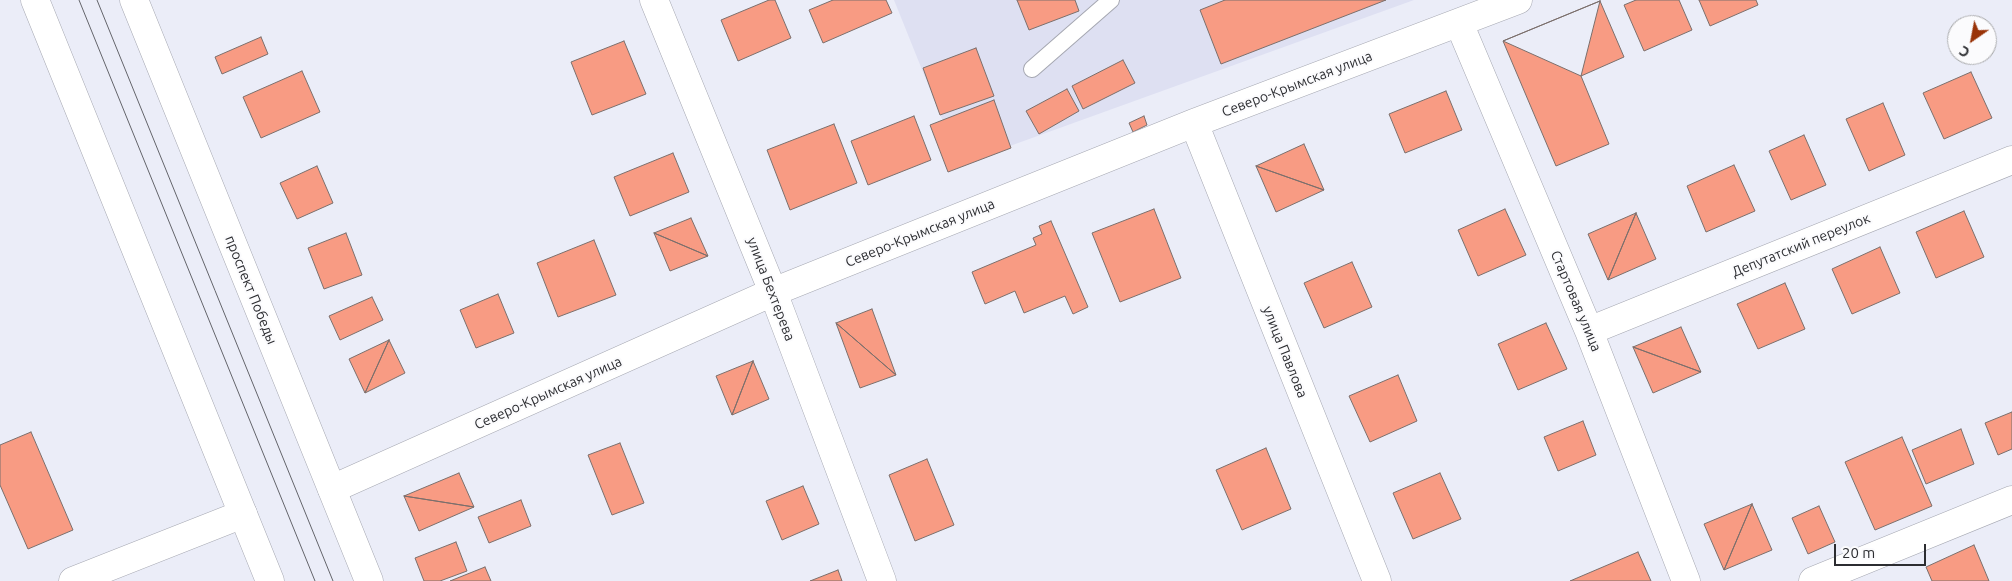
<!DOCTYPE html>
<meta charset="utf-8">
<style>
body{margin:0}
#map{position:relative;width:2012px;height:581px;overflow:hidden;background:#ebedf8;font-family:Ubuntu,sans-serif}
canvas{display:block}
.north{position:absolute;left:1947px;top:15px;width:50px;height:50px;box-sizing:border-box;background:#fbfbfd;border:1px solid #a8a9ab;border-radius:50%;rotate:213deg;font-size:14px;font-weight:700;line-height:20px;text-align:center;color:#2c2d31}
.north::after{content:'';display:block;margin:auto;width:18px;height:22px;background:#993308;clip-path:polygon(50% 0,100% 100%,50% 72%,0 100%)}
.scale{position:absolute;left:1834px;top:544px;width:92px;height:22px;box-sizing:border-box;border:2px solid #2c2d31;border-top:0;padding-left:6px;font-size:15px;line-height:18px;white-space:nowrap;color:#2c2d31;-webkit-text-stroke:4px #fbfbfd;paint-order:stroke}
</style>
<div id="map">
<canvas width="2012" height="581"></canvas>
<div class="north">С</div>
<div class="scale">20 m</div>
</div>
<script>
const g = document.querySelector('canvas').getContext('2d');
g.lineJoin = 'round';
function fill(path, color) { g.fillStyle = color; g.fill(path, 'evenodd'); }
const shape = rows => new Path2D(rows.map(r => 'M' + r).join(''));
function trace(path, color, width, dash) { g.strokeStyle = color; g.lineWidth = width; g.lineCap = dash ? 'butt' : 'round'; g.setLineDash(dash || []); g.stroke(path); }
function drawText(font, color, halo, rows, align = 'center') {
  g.font = font + ' Ubuntu,sans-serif'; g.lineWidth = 4; g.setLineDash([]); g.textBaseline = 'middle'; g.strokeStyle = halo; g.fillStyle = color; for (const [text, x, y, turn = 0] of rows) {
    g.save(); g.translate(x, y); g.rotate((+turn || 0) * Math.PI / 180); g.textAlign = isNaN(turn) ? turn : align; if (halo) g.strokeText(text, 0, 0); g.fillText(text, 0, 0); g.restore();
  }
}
fill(shape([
 [894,0,1414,0,960,164]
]), '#dee0f2');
const building = shape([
 [769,0,775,0,791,38,738,61,721,20,769,0],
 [833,0,886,0,892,13,823,43,809,10,833,0],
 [1017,0,1075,0,1079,11,1029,30,1017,0],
 [1225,0,1386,0,1221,64,1200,10,1225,0],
 [1636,0,1679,0,1692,30,1644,51,1624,5,1636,0],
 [1699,0,1756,0,1758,5,1710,26,1699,0],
 [1600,1,1624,57,1581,76,1609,144,1556,166,1503,41,1600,1],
 [1600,1,1581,76,1503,41,1600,1],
 [261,37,268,54,222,74,215,57,261,37],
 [624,41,646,94,592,115,571,62,624,41],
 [976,48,994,96,940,115,923,68,976,48],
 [1123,60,1135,83,1083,109,1072,86,1123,60],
 [302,71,320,112,261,138,243,97,302,71],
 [1971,72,1992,118,1944,139,1923,93,1971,72],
 [1067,89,1079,111,1039,134,1026,111,1067,89],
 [1446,91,1462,130,1405,153,1389,114,1446,91],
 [994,100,1011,148,948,172,930,125,994,100],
 [1883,103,1905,155,1869,171,1846,119,1883,103],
 [914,116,931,160,868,185,851,141,914,116],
 [1144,116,1147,125,1133,132,1129,123,1144,116],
 [834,124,857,183,790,210,767,150,834,124],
 [1804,135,1826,185,1791,200,1769,151,1804,135],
 [1304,144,1324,190,1256,166,1304,144],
 [673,153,689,192,630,216,614,177,673,153],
 [1734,165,1755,211,1706,232,1687,186,1734,165],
 [317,166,333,203,297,219,280,183,317,166],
 [1256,166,1324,190,1276,212,1256,166],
 [1154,209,1181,278,1120,302,1092,233,1154,209],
 [1505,209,1526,255,1478,276,1458,230,1505,209],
 [1964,211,1984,257,1936,278,1916,232,1964,211],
 [1636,213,1608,280,1588,234,1636,213],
 [1636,213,1656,259,1608,280,1636,213],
 [691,218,708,256,654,233,691,218],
 [1051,221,1088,307,1073,314,1065,296,1024,313,1015,291,985,304,972,272,1036,245,1033,238,1042,234,1039,226,1051,221],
 [346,233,362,275,324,289,308,248,346,233],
 [654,233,708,256,670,271,654,233],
 [594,240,616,295,558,317,537,263,594,240],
 [1880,247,1900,293,1852,314,1832,269,1880,247],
 [1352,262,1372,307,1324,328,1304,283,1352,262],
 [1785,283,1805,329,1758,349,1737,304,1785,283],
 [498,294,514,333,476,348,460,310,498,294],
 [372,297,383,320,340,340,329,316,372,297],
 [872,309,896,375,836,323,872,309],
 [836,323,896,375,860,388,836,323],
 [1546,323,1567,369,1518,390,1498,344,1546,323],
 [1681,327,1701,372,1633,347,1681,327],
 [389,340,365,393,349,359,389,340],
 [389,340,405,373,365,393,389,340],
 [1633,347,1701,372,1653,393,1633,347],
 [753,361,732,415,716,376,753,361],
 [753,361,769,399,732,415,753,361],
 [1398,375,1417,421,1370,442,1349,396,1398,375],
 [2012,412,2012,449,1998,455,1985,423,2012,412],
 [1583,421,1596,455,1558,471,1544,437,1583,421],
 [1961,429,1974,464,1926,484,1912,450,1961,429],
 [31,432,73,530,28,549,0,485,0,445,31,432],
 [1902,437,1932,506,1875,530,1845,462,1902,437],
 [620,443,644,503,612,515,588,455,620,443],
 [1266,448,1291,509,1242,530,1216,470,1266,448],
 [927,459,954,525,915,541,889,475,927,459],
 [459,473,474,507,404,496,459,473],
 [1440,473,1461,519,1413,539,1393,493,1440,473],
 [803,486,819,524,782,540,766,501,803,486],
 [404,496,474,507,419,531,404,496],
 [521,500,531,526,489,543,478,517,521,500],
 [1752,504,1724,570,1704,524,1752,504],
 [1752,504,1772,550,1724,570,1752,504],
 [1819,506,1835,542,1808,554,1792,518,1819,506],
 [456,542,467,571,440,581,424,581,415,558,456,542],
 [1974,545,1989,581,1932,581,1926,567,1974,545],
 [1638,552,1651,581,1570,581,1638,552],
 [485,567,491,581,450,581,485,567],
 [838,570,842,581,810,581,838,570]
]);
fill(building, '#f89b83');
trace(building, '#7b6f6c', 1);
const service = shape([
 [1032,69,1111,0]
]);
const minor = shape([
 [654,0,773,292,882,581],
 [1459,23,1589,331,1686,581],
 [1194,123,1377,581],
 [1589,331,2012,160],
 [332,489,773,292,1194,123,1518,0],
 [73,581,243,514],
 [1813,581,2012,500]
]);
const primary = shape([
 [35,0,270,581],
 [134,0,369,581]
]);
trace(service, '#a6a8b2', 18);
trace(minor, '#a6a8b2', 29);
trace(primary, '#a6a8b2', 29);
trace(service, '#fff', 16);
trace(minor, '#fff', 28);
trace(primary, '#fff', 28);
trace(shape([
 [79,0,315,581],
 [97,0,333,581]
]), '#63646a', 1);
drawText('14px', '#2c2d31', '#fbfbfd', [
 ["Северо-Крымская улица",1297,84,-21],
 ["Северо-Крымская улица",920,233,-22],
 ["Депутатский переулок",1801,245,-22],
 ["улица Бехтерева",771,289,69],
 ["проспект Победы",251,290,68],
 ["Стартовая улица",1576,301,67],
 ["улица Павлова",1285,352,68],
 ["Северо-Крымская улица",548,393,-24]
]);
</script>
